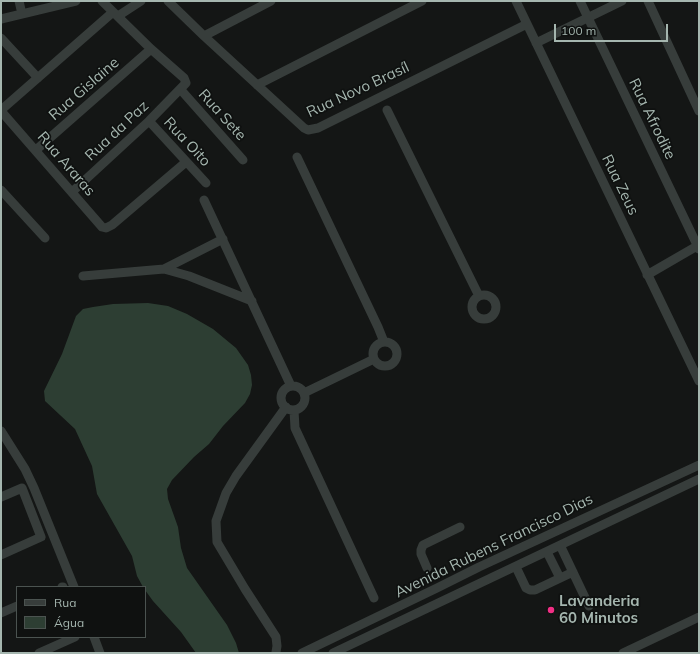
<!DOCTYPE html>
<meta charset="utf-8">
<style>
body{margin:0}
#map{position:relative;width:700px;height:654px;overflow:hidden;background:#141615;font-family:Mulish,sans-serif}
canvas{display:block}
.frame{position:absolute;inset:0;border:2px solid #a5b6af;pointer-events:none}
.legend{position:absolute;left:16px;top:586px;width:130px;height:52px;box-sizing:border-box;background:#0f1110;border:1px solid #4b5350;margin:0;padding:5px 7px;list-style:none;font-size:12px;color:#a5b6af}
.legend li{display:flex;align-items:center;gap:8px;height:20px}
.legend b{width:20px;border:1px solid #4b5350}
.scale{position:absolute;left:554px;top:24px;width:114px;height:18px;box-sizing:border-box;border:2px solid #a5b6af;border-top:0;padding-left:5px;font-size:12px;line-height:14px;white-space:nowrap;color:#a5b6af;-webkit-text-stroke:3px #0f1110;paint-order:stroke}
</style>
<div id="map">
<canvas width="700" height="654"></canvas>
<div class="frame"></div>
<ul class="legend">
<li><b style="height:5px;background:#373d3b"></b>Rua</li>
<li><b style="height:11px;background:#2d3e33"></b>Água</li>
</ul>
<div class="scale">100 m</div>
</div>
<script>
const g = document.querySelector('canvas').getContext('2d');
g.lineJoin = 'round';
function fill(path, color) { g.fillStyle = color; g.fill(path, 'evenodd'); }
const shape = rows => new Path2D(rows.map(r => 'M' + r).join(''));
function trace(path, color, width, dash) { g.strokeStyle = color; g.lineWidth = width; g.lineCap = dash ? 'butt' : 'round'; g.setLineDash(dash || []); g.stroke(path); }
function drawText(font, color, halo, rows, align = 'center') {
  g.font = font + ' Mulish,sans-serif'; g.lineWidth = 3.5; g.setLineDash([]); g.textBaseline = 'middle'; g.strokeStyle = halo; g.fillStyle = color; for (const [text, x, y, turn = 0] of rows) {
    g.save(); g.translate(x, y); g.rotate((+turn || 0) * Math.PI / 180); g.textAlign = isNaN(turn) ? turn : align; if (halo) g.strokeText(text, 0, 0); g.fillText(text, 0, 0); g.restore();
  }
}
fill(shape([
 [148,303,168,306,187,314,213,329,236,348,248,365,251,375,252,385,250,394,245,403,223,426,209,444,194,457,172,480,167,489,168,499,178,527,181,548,187,568,227,625,236,643,239,653,196,653,181,632,153,601,145,590,145,587,143,587,137,576,132,556,97,494,92,466,75,429,45,401,44,391,62,354,76,316,83,309,93,307,113,304]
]), '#2d3e33');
trace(shape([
 [19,1,22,14],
 [168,1,204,36,304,128,308,130,318,128,527,24],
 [516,1,699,381],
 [580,1,699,249],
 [648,1,699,111],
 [118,16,141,1],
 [1,19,76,1],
 [204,36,271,1],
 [1,38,38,78],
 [536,43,622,1],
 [257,85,422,1],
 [181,90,243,160],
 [1,110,113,12],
 [387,110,479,296],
 [1,111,102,227,106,228,112,225,186,162],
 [149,121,206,183],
 [36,150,151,49],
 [297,157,378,327,384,342],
 [1,190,45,238],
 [72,192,149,121,186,83,184,78,151,49,102,1],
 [204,200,291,386],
 [164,269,223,239],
 [647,275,699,245],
 [83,276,164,269,189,276,252,301],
 '472 307a12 12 0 1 1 24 0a12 12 0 1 1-24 0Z',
 '373 354a12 12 0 1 1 24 0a12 12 0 1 1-24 0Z',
 '281 398a12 12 0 1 1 24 0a12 12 0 1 1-24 0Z',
 [304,393,374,359],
 [294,410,295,428,374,598],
 [1,431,25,469,34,488,74,587],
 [1,497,22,488,41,537,1,555],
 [560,545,589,606],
 [547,552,560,578],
 [516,567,526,588,530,590,535,590,573,572],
 [427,568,421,554,421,550,423,545,460,527],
 [62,587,63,587],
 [1,613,17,606],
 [94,637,100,653],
 [276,652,277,646,276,637,245,589,217,542,216,521,226,493,236,476,286,407],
 [39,653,75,637],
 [302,653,437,588,479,567,699,465],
 [333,653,699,479],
 [623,653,699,617]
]), '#373d3b', 9);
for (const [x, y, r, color] of [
 [551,610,4,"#f22f85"]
]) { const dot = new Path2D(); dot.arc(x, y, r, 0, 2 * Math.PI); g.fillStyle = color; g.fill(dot); trace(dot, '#0f1110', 1.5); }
drawText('15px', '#a5b6af', '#0f1110', [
 ["Rua Gislaine",84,89,-41],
 ["Rua Novo Brasíl",358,90,-25],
 ["Rua Sete",222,115,48],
 ["Rua Afrodite",652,119,64],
 ["Rua da Paz",117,131,-43],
 ["Rua Oito",187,142,47],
 ["Rua Araras",66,164,49],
 ["Rua Zeus",620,185,64],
 ["Avenida Rubens Francisco Dias",494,546,-26]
]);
drawText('bold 15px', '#a5b6af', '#0f1110', [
 ["Lavanderia",559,601],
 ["60 Minutos",559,618]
], 'left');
</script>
